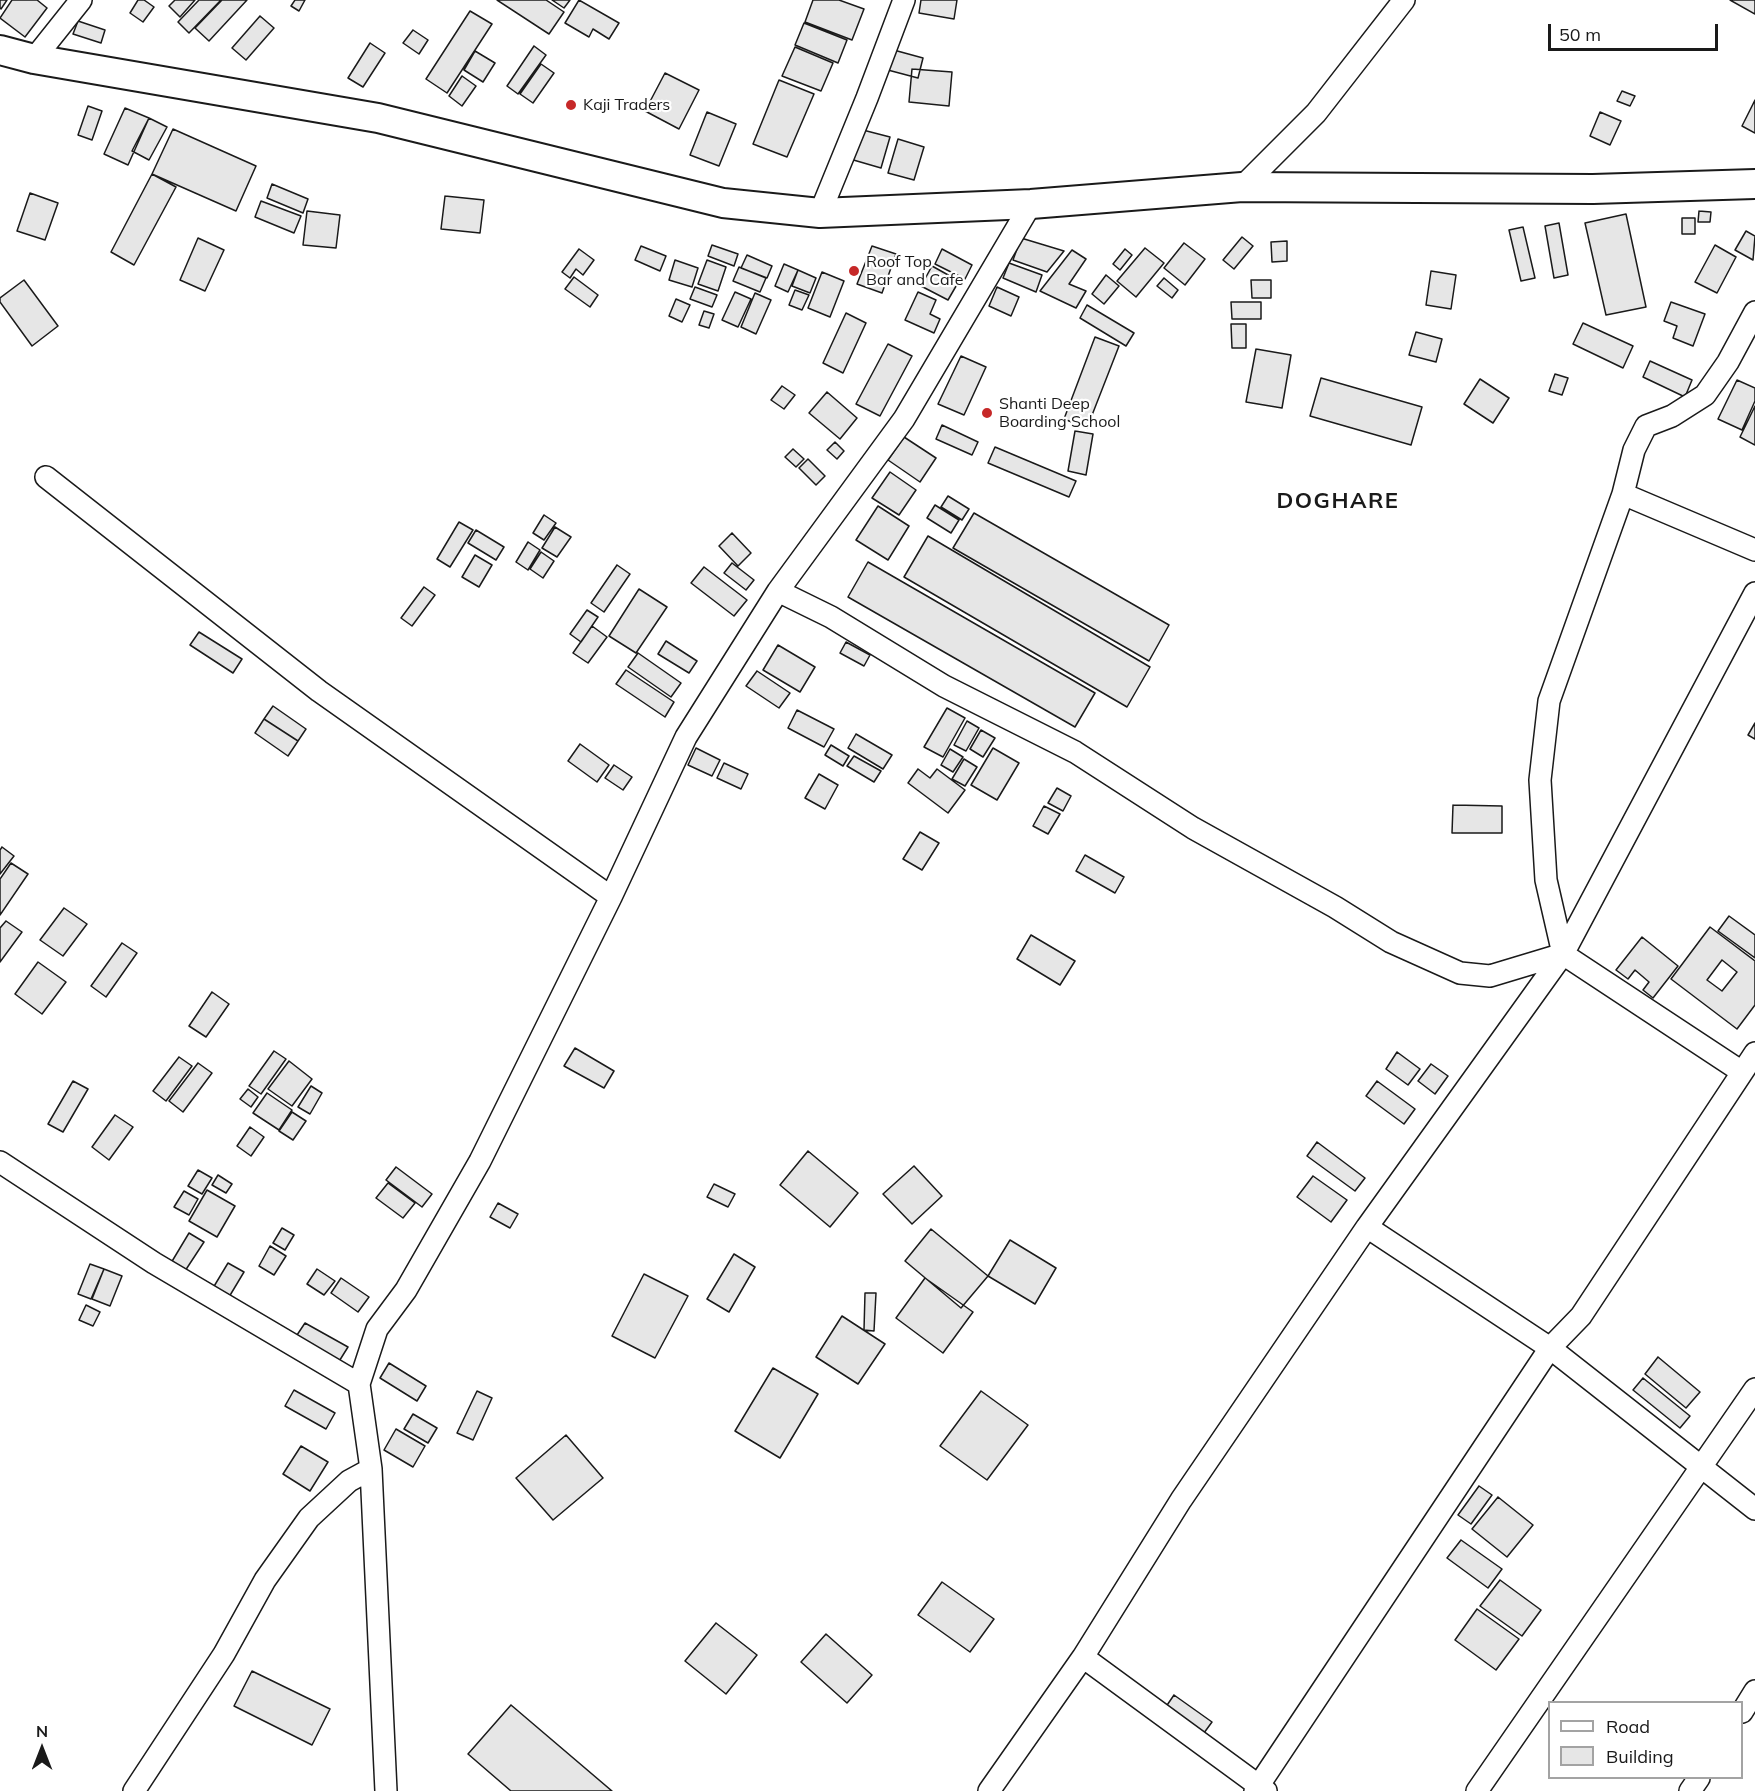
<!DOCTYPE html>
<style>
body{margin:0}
#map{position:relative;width:1755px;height:1791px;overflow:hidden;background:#fff;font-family:Mulish,sans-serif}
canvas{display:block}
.legend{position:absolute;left:1548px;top:1701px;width:195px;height:78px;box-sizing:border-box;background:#fff;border:2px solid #a3a3a3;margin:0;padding:8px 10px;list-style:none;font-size:18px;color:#1a1a1a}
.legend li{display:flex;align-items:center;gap:12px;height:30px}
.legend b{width:30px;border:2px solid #a3a3a3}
.north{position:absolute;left:12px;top:1719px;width:60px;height:60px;-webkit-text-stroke:4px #fff;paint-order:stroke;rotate:0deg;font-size:16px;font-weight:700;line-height:24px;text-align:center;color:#1a1a1a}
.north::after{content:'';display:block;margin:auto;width:21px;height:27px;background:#1a1a1a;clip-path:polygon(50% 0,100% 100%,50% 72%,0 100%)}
.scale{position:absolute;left:1548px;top:24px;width:170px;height:27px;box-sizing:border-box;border:3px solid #1a1a1a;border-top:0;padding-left:8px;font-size:18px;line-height:21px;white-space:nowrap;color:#1a1a1a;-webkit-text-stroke:4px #fff;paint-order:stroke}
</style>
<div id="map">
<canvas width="1755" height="1791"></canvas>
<ul class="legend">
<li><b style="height:8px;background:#fff"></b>Road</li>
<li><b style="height:16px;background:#e6e6e6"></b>Building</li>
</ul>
<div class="north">N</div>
<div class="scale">50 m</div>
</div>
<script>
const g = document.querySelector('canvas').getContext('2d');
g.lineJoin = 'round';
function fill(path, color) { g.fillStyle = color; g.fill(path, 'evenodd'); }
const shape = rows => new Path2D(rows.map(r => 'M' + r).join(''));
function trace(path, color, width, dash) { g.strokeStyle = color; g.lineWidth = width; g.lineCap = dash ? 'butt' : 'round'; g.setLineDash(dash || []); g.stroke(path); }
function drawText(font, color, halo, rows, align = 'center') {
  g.font = font + ' Mulish,sans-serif'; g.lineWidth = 4.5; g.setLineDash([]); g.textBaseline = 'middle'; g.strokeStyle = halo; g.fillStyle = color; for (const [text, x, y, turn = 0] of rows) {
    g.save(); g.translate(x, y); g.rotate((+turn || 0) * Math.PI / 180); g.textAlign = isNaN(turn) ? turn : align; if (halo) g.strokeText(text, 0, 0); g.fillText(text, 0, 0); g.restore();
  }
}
const building = shape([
 [0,0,7,0,1,9,0,8,0,0],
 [12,0,37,0,47,8,25,37,0,18,12,0],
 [138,0,144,0,154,7,143,22,130,13,138,0],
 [175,0,195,0,180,17,169,6,175,0],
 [199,0,221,0,189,33,178,22,199,0],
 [222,0,247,0,209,41,195,28,222,0],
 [295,0,305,0,299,11,291,6,295,0],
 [497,0,546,0,564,12,549,34,497,0],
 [552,0,570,0,564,8,552,0],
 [579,0,619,23,609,39,593,29,589,37,565,23,579,0],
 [813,0,839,0,864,9,852,40,805,22,813,0],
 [921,0,957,0,954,19,919,13,921,0],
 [1730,0,1755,0,1755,14,1730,0],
 [470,11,492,24,447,93,426,79,470,11],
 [260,16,274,28,246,60,232,48,260,16],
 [78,21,105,30,101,43,73,34,78,21],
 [804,23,847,40,838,63,795,45,804,23],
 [413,30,428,40,419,54,403,43,413,30],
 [370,43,385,53,363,87,348,78,370,43],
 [534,46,546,55,518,94,507,86,534,46],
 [795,47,833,63,821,91,782,76,795,47],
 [890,49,923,58,918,78,884,69,890,49],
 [475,51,495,63,483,82,464,70,475,51],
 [541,64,554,73,533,103,520,94,541,64],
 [912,69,952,72,949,106,909,102,912,69],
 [665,73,699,90,679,129,645,111,665,73],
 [462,76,476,86,462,106,449,96,462,76],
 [779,80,814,94,787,157,753,144,779,80],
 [1622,91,1635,96,1630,106,1617,101,1622,91],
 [1755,100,1755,133,1742,126,1755,100],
 [88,106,102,111,92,140,78,135,88,106],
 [125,108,149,118,128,165,104,154,125,108],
 [707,112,736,124,719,166,690,155,707,112],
 [1600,112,1621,121,1610,145,1590,136,1600,112],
 [149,118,167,127,149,160,132,151,149,118],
 [173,129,256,166,236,211,152,174,173,129],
 [859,129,890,137,881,168,850,159,859,129],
 [898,139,924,147,914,180,888,173,898,139],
 [152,174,176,187,134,265,111,252,152,174],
 [272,184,308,199,303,213,267,198,272,184],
 [30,193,58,203,45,240,17,231,30,193],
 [445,196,484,200,480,233,441,229,445,196],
 [261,201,301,216,294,233,255,217,261,201],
 [307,211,340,215,336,248,303,245,307,211],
 [1699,211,1711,212,1710,222,1698,222,1699,211],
 [1626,214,1646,307,1606,315,1585,223,1626,214],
 [1682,218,1695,218,1695,234,1682,234,1682,218],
 [1559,223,1568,275,1554,278,1545,226,1559,223],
 [1523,227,1535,278,1521,281,1509,230,1523,227],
 [1746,231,1755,236,1753,260,1735,250,1746,231],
 [1242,237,1253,246,1234,269,1223,260,1242,237],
 [198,238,224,250,205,291,180,280,198,238],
 [1021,238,1064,251,1047,272,1013,260,1021,238],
 [1287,241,1287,261,1272,262,1271,242,1287,241],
 [1184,243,1205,259,1185,285,1164,268,1184,243],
 [712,245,738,254,734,266,708,256,712,245],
 [1715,245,1736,257,1717,293,1695,282,1715,245],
 [641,246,666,256,660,271,635,260,641,246],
 [872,246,896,254,882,293,857,284,872,246],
 [1145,248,1164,263,1136,297,1117,281,1145,248],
 [579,249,594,260,583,275,576,269,570,278,562,272,579,249],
 [942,249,972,265,965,279,935,264,942,249],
 [1125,249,1132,255,1120,270,1113,264,1125,249],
 [1072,250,1086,259,1069,284,1086,291,1076,308,1040,291,1072,250],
 [747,255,772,266,767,278,741,268,747,255],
 [675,260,698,268,692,287,669,280,675,260],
 [707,260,726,267,718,291,698,284,707,260],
 [1009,263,1042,275,1036,292,1003,278,1009,263],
 [784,264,798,270,788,292,775,286,784,264],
 [932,266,959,281,948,300,921,286,932,266],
 [739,267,766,278,760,292,733,281,739,267],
 [798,270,816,278,810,293,792,286,798,270],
 [1431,271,1456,275,1451,309,1426,305,1431,271],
 [822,272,844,281,830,317,808,308,822,272],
 [1106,275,1119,286,1104,304,1092,294,1106,275],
 [574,277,598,295,590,307,565,289,574,277],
 [1164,278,1178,290,1172,298,1157,286,1164,278],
 [24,280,58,326,32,346,0,302,0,298,24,280],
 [1251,280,1271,280,1271,298,1252,298,1251,280],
 [695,287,717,295,712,307,690,299,695,287],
 [997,287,1019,297,1011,316,989,306,997,287],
 [795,290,809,295,802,310,789,305,795,290],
 [735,292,751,299,738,327,722,320,735,292],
 [918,292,936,300,930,314,940,319,934,333,905,320,918,292],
 [755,293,771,300,756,334,741,327,755,293],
 [676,299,690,305,682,322,669,316,676,299],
 [1231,302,1261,302,1261,319,1232,319,1231,302],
 [1671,302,1705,314,1693,346,1673,338,1677,326,1664,321,1671,302],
 [1087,305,1134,333,1126,346,1080,318,1087,305],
 [704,311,714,314,709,328,699,325,704,311],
 [846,313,866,323,843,373,823,363,846,313],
 [1583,323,1633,346,1623,368,1573,344,1583,323],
 [1231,324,1246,324,1246,348,1232,348,1231,324],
 [1416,332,1442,339,1436,362,1409,355,1416,332],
 [1095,337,1119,346,1087,428,1064,419,1095,337],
 [888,344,912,356,880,416,856,404,888,344],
 [1256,349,1291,355,1282,408,1246,402,1256,349],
 [961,356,986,367,964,415,938,404,961,356],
 [1650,361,1692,380,1685,397,1643,377,1650,361],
 [1555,374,1568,378,1562,395,1549,391,1555,374],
 [1321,378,1422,407,1411,445,1310,416,1321,378],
 [1480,379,1509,398,1493,423,1464,404,1480,379],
 [1737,380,1755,388,1755,401,1742,430,1718,419,1737,380],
 [782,386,795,395,784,409,771,400,782,386],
 [827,392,857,418,840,439,809,413,827,392],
 [1755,406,1755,445,1740,437,1755,406],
 [942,425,978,442,972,455,936,439,942,425],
 [1075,431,1093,434,1086,475,1068,471,1075,431],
 [904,437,936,458,920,482,888,460,904,437],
 [835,442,844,451,837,459,827,450,835,442],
 [995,447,1076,481,1069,497,988,463,995,447],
 [793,449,804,459,796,467,785,457,793,449],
 [808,459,825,476,816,485,799,468,808,459],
 [890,472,916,490,899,515,872,498,890,472],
 [948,496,969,509,962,520,941,507,948,496],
 [935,505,959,520,951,533,927,518,935,505],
 [878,506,909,526,888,560,856,540,878,506],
 [974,513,1169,625,1149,661,953,548,974,513],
 [544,515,556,523,544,540,533,533,544,515],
 [459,522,473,530,450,567,437,559,459,522],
 [555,527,571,537,557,557,542,548,555,527],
 [476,530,504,547,496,560,468,543,476,530],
 [732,533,751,553,738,566,719,546,732,533],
 [928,536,1150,667,1127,707,904,577,928,536],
 [528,542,540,550,528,570,516,562,528,542],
 [541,552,554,561,543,578,530,569,541,552],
 [475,555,492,565,479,587,462,577,475,555],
 [868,562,1095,693,1075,727,848,597,868,562],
 [732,563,754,580,746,590,724,573,732,563],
 [617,565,630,574,604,612,591,603,617,565],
 [704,567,747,600,734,616,691,583,704,567],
 [424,587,435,595,412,626,401,618,424,587],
 [639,589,667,607,636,653,609,636,639,589],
 [587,610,598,617,581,642,570,634,587,610],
 [592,626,607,637,588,663,573,653,592,626],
 [199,632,242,659,233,673,190,645,199,632],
 [666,641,697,661,689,673,658,654,666,641],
 [846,642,870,655,864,666,840,653,846,642],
 [778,645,815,667,800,692,763,670,778,645],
 [638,653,681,683,671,697,628,667,638,653],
 [626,670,674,702,665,717,616,684,626,670],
 [757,671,790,693,779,708,746,686,757,671],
 [273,706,306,729,298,741,264,719,273,706],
 [947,708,965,718,943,757,924,747,947,708],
 [797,710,834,729,824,747,788,728,797,710],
 [264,719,298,741,288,756,255,733,264,719],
 [967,721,979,728,966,751,954,745,967,721],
 [1755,723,1755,739,1748,735,1755,723],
 [981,730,995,738,983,757,970,749,981,730],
 [856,734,892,755,883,769,848,748,856,734],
 [580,744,609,765,597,782,568,761,580,744],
 [831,745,849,756,843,766,825,755,831,745],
 [696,748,720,760,712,776,688,765,696,748],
 [993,748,1019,763,997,800,971,785,993,748],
 [950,749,963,757,953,772,941,765,950,749],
 [854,756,881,771,874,782,847,766,854,756],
 [964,759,977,767,965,786,952,779,964,759],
 [724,763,748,774,741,789,717,778,724,763],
 [614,765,632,777,623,790,605,778,614,765],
 [918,769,930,778,937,769,965,790,948,813,908,783,918,769],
 [819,774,838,785,825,809,805,798,819,774],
 [1057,788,1071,796,1063,811,1048,803,1057,788],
 [1453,805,1502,806,1502,833,1452,833,1453,805],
 [1044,806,1060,814,1048,834,1033,826,1044,806],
 [920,832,939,843,922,870,903,859,920,832],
 [2,847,14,856,0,874,0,850,2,847],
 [1085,855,1124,877,1115,893,1076,871,1085,855],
 [11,863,28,874,0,915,0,879,11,863],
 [64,908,87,924,63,956,40,940,64,908],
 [1729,916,1755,935,1755,958,1718,931,1729,916],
 [6,921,22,932,0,962,0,928,6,921],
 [1710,927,1755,961,1755,1005,1737,1029,1671,979,1710,927],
 [1722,960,1737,972,1722,991,1707,980,1722,960],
 [1031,935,1075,961,1060,985,1017,959,1031,935],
 [1642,937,1678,966,1653,998,1643,990,1649,982,1635,970,1628,979,1616,970,1642,937],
 [122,943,137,953,106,997,91,986,122,943],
 [38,962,66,982,42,1014,15,994,38,962],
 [212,992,229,1004,206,1037,189,1026,212,992],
 [575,1048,614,1071,604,1088,564,1066,575,1048],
 [274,1051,286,1059,261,1094,249,1086,274,1051],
 [1397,1052,1420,1069,1408,1085,1386,1069,1397,1052],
 [179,1057,192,1066,166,1101,153,1091,179,1057],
 [289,1061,312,1079,292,1106,268,1089,289,1061],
 [198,1063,212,1073,183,1112,169,1101,198,1063],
 [1431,1064,1448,1076,1435,1094,1418,1081,1431,1064],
 [73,1081,88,1089,63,1132,48,1124,73,1081],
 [1377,1081,1415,1109,1404,1124,1366,1096,1377,1081],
 [311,1086,322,1093,310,1114,298,1107,311,1086],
 [248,1089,258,1097,251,1107,240,1099,248,1089],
 [267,1093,292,1110,279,1130,253,1113,267,1093],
 [292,1112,306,1121,293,1140,279,1131,292,1112],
 [115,1115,133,1127,109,1160,92,1147,115,1115],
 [250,1127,264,1137,251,1156,237,1146,250,1127],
 [1317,1142,1365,1178,1355,1191,1307,1156,1317,1142],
 [808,1151,858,1193,830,1227,780,1185,808,1151],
 [914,1166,942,1196,912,1224,883,1194,914,1166],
 [396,1167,432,1194,422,1207,386,1180,396,1167],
 [198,1170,212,1178,202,1194,188,1186,198,1170],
 [218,1175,232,1184,226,1193,212,1185,218,1175],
 [1313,1176,1347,1200,1331,1222,1297,1197,1313,1176],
 [388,1183,415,1203,403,1218,376,1198,388,1183],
 [714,1184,735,1194,728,1207,707,1197,714,1184],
 [207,1190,235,1206,217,1237,189,1221,207,1190],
 [184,1191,198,1199,189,1215,174,1207,184,1191],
 [498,1203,518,1214,510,1228,490,1217,498,1203],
 [282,1228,294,1235,285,1250,273,1243,282,1228],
 [931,1229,988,1276,961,1308,905,1261,931,1229],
 [189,1233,204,1242,185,1271,171,1263,189,1233],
 [1010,1240,1056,1268,1035,1304,988,1276,1010,1240],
 [270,1246,286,1256,274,1275,259,1266,270,1246],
 [734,1254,755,1267,729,1312,707,1299,734,1254],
 [228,1263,244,1272,229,1297,213,1288,228,1263],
 [90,1264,104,1269,91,1299,78,1294,90,1264],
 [104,1269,122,1276,110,1306,92,1299,104,1269],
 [317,1269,335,1281,324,1295,307,1284,317,1269],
 [644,1274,688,1296,655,1358,612,1336,644,1274],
 [341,1278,369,1297,358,1312,331,1293,341,1278],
 [925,1278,973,1312,943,1353,896,1318,925,1278],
 [865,1293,876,1293,874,1331,864,1330,865,1293],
 [86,1305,100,1312,93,1326,79,1320,86,1305],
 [842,1316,885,1344,858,1384,816,1357,842,1316],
 [305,1323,348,1347,338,1363,295,1338,305,1323],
 [1658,1357,1700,1392,1686,1408,1645,1374,1658,1357],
 [389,1363,426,1386,417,1401,380,1378,389,1363],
 [773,1368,818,1394,780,1458,735,1431,773,1368],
 [1643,1378,1690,1416,1680,1428,1633,1390,1643,1378],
 [294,1390,335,1413,326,1429,285,1406,294,1390],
 [477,1391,492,1398,473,1440,457,1433,477,1391],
 [981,1391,1028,1425,987,1480,940,1446,981,1391],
 [413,1414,437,1428,428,1443,404,1429,413,1414],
 [396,1429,425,1446,413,1467,384,1450,396,1429],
 [566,1435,603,1478,553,1520,516,1478,566,1435],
 [301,1446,328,1462,310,1491,283,1474,301,1446],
 [1479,1486,1492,1495,1471,1524,1458,1515,1479,1486],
 [1498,1497,1533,1525,1507,1557,1472,1529,1498,1497],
 [1461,1540,1502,1569,1488,1588,1447,1558,1461,1540],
 [1500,1580,1541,1610,1522,1636,1480,1606,1500,1580],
 [942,1582,994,1619,970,1652,918,1615,942,1582],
 [1477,1609,1519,1639,1496,1670,1455,1640,1477,1609],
 [716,1623,757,1655,726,1694,685,1661,716,1623],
 [826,1634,872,1675,847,1703,801,1662,826,1634],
 [252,1671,330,1709,312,1745,234,1706,252,1671],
 [1174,1695,1212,1722,1201,1737,1163,1711,1174,1695],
 [511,1705,612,1791,511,1791,468,1754,511,1705]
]);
fill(building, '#e6e6e6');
trace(building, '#1a1a1a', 1.5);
const street = shape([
 [34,59,81,0],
 [1242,187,1316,113,1404,0],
 [820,213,867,98,904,0],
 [46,477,319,691,611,897],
 [1623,494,1755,550],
 [778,591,831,617,944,686,1075,752,1193,828,1335,907,1391,942,1460,973,1490,976,1563,954,1742,1072],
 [1563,954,1546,880,1540,780,1549,701,1623,494,1634,450,1646,426,1672,416,1705,395,1728,362,1755,312],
 [0,1162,154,1263,359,1384],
 [1367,1227,1550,1348,1755,1509],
 [1083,1657,1266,1791],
 [1742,1712,1755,1691],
 [134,1791,224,1654,265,1580,309,1518,349,1481,371,1469],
 [386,1791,371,1469,359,1384,377,1329,406,1290,480,1161,611,897,686,737,778,591,904,419,1031,204],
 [989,1791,1083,1657,1181,1500,1367,1227,1563,954,1755,593],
 [1255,1791,1550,1348,1581,1316,1755,1053],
 [1477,1791,1755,1389],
 [1690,1791,1699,1778]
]);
const secondary = shape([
 [0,50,34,59,378,118,723,203,820,213,1031,204,1242,187,1593,189,1755,184]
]);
trace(street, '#1a1a1a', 24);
trace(secondary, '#1a1a1a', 32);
trace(street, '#fff', 21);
trace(secondary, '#fff', 28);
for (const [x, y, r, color] of [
 [571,105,6,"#c62828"],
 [854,271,6,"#c62828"],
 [987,413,6,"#c62828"]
]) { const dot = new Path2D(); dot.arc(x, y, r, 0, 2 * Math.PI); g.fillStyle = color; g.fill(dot); trace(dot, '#fff', 2); }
drawText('16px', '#1a1a1a', '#fff', [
 ["Kaji Traders",583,105],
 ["Roof Top",866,262],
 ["Bar and Cafe",866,280],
 ["Shanti Deep",999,404],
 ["Boarding School",999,422]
], 'left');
g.letterSpacing = '1.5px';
drawText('bold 22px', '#1a1a1a', '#fff', [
 ["DOGHARE",1338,501]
]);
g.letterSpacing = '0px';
</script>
